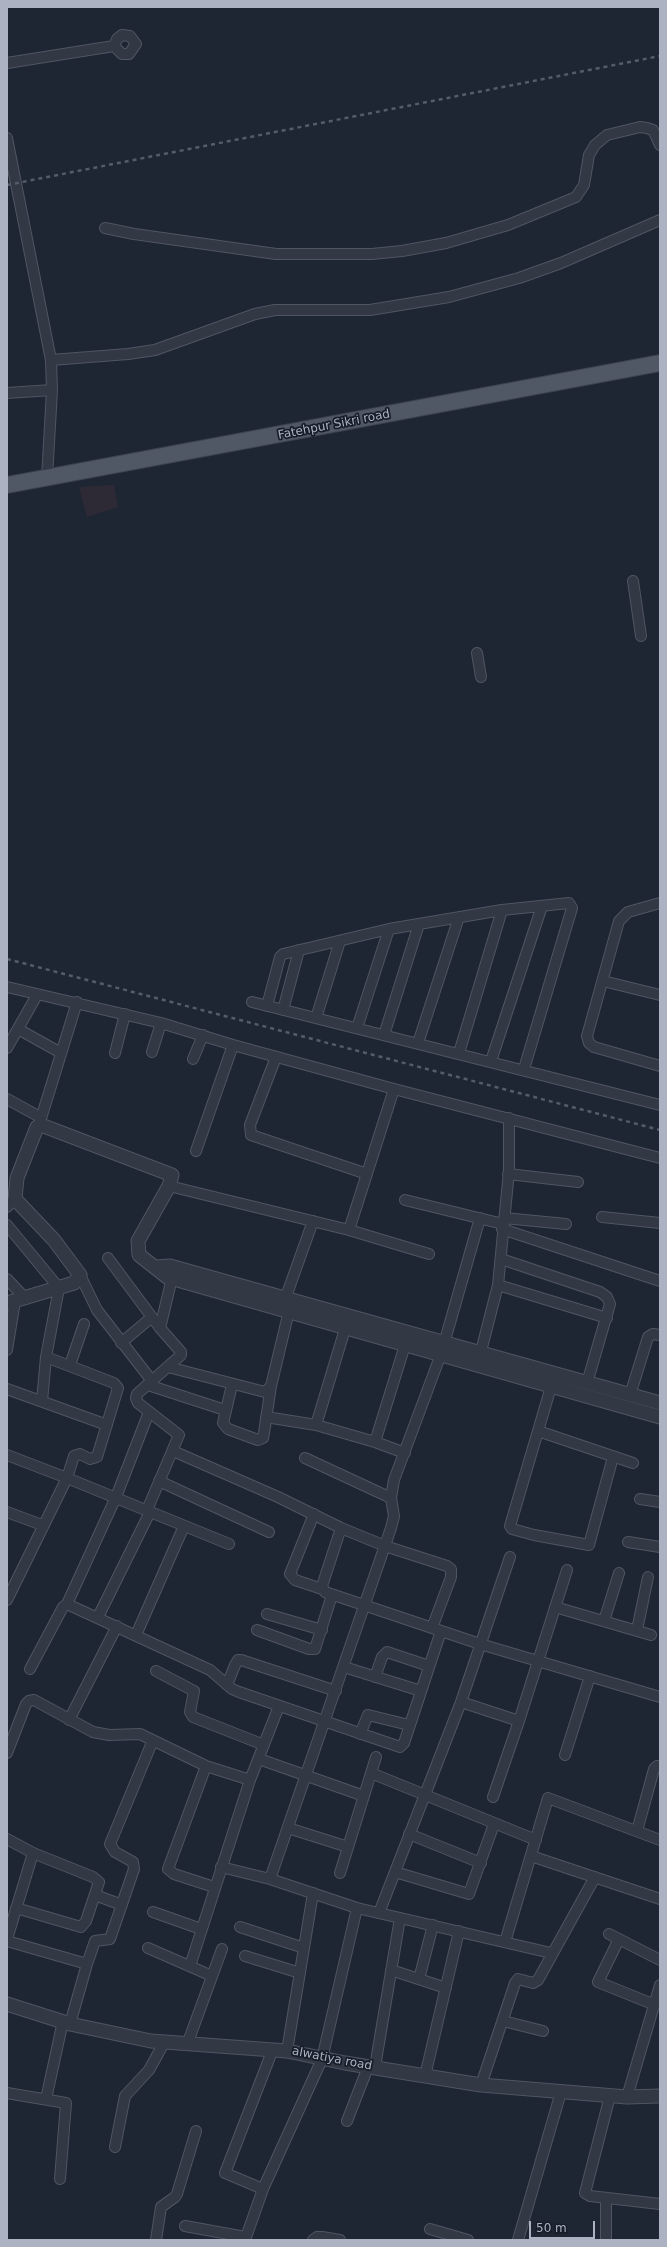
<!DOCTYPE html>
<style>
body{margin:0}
#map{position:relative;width:667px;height:2247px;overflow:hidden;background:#1f2633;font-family:"DejaVu Sans",sans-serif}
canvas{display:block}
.frame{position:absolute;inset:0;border:8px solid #acb2c2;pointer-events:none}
.scale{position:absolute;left:529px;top:2221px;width:66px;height:18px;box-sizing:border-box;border:2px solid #acb2c2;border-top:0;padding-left:5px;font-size:12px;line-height:14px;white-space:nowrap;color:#acb2c2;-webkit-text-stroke:3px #181e29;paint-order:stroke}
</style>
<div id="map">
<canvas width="667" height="2247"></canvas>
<div class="frame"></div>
<div class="scale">50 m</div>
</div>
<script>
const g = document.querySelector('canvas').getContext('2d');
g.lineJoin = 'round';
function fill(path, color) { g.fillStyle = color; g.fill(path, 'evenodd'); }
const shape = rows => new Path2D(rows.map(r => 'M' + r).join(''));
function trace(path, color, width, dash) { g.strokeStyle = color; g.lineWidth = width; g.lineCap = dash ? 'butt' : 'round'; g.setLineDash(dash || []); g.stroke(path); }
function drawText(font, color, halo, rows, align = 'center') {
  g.font = font + ' "DejaVu Sans",sans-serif'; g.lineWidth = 3.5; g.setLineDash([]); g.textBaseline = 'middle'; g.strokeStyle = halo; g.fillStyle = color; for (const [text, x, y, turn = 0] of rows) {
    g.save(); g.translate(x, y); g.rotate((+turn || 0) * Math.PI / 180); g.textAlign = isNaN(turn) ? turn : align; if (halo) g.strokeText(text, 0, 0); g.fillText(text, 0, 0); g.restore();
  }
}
fill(shape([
 [114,485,118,507,87,517,79,487]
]), '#2d2a36');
const minor = shape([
 [122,35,130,36,136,44,129,54,122,54,114,46,117,39,122,35],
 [7,63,114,46],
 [7,138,51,360,52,390,47,478],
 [105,228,134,234,276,254,372,254,402,251,446,243,508,225,576,197,584,185,589,155,595,145,607,135,640,127,647,128,653,130,660,145],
 [51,360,128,354,155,350,255,314,275,310,370,310,449,297,519,278,561,263,660,220],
 [7,393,52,390],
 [633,581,641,636],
 [477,653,481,677],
 [660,903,628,912,619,921,587,1036,589,1043,594,1047,660,1066],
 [603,981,660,995],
 [7,987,161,1023,233,1045,394,1089,660,1158],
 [252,1002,660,1105],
 [267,1006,280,957,283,954,389,929,502,910,569,903,572,908,524,1069],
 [283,1010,299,950],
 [316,1018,340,941],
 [357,1028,389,929],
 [18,1029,61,1053],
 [384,1035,419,924],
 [418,1043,459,917],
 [7,1048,37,995],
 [152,1052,161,1023],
 [115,1053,125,1014],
 [459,1053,502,910],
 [276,1057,250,1125,251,1135,367,1174],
 [193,1059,203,1035],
 [491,1061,542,906],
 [7,1099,40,1117],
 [39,1125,77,1002],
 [196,1151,233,1045],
 [508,1174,578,1182],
 [169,1186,349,1230,429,1254],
 [405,1200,503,1224],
 [7,1207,15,1199],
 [602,1217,660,1223],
 [504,1218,566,1224],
 [7,1225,59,1288,46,1357,42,1401],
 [502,1229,660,1281],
 [349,1230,394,1089],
 [108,1258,160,1328,181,1352,181,1355,137,1394,136,1398,138,1403,179,1435,147,1510],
 [501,1259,600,1292,607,1297,610,1304,587,1383],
 [80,1275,97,1310,152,1381],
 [7,1279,25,1298],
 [498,1285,607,1318],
 [283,1305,313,1221],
 [160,1328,172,1278],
 [121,1343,152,1317],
 [7,1350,15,1301],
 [479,1359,498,1285,509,1171,509,1118],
 [70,1365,84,1324],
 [168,1367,265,1392,271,1386,289,1311],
 [553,1380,538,1431,633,1463],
 [148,1385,225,1410],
 [232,1385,223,1423,228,1429,258,1440,263,1438,264,1433,271,1386],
 [7,1389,107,1425],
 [630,1395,648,1337,653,1334,660,1335],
 [266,1417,316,1425,375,1442,405,1453],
 [316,1425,345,1329],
 [538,1431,510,1526,512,1529,534,1535,589,1545,613,1457],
 [375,1442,405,1345],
 [173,1451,278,1497,341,1528,385,1546,447,1566,451,1569,451,1577,432,1628],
 [7,1455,67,1478,229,1544],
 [305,1458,391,1498],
 [159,1481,269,1532],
 [640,1499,660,1502],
 [7,1512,42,1525],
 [314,1514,290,1574,295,1580,322,1589],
 [341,1528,322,1586,325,1592,480,1644,660,1697],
 [628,1542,660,1547],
 [7,1600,67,1478,74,1456,80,1454,90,1459,97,1457,118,1388,114,1383,46,1357],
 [67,1604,116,1497,149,1412],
 [555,1607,651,1635],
 [267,1614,322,1630],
 [98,1617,150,1512],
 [604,1621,619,1573],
 [257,1630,309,1649,315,1649,332,1595],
 [637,1630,648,1577],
 [136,1635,184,1526],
 [344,1667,421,1691],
 [30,1669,63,1607,67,1604,210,1670,232,1689,239,1692,400,1747,404,1743,441,1631],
 [156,1671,194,1691,190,1712,193,1717,264,1745],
 [375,1677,382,1657,387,1652,429,1666],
 [227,1685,235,1665,238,1660,241,1660,336,1691],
 [461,1702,519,1721,567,1570],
 [69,1720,117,1626],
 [360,1734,368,1715,409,1725],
 [7,1753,26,1704,29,1701,34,1700,93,1732,109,1735,140,1734,206,1766,250,1780],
 [565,1755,590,1676],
 [259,1759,364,1796],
 [206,1766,168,1869,174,1874,214,1887],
 [371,1773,536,1840],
 [493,1797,519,1721],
 [288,1828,348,1847],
 [637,1831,654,1769,657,1766,660,1766],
 [409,1834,481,1863],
 [7,1839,33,1853,93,1877,99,1882,86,1921,81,1927,16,1908],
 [531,1856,660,1899],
 [221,1867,270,1879,357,1908,551,1953],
 [395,1872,469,1894,494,1824],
 [340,1873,376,1757],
 [270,1879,391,1528,394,1516,391,1498,394,1480,441,1354,480,1218],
 [95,1895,122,1905],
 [153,1912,201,1929],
 [379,1913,461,1702,510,1557],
 [240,1927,304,1948],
 [609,1934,660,1960],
 [7,1939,33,1853],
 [619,1939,598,1982,655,2005],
 [7,1941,87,1964,70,2024],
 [505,1942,548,1798,660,1840],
 [148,1948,212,1976],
 [245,1956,300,1973],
 [87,1964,95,1941,110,1939,134,1869,133,1862,115,1852,110,1844,153,1740],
 [190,1966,250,1780,279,1706],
 [391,1970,446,1988],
 [419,1979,433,1925],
 [503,2021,543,2031],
 [188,2042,222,1949],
 [287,2051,313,1893],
 [375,2067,400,1918],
 [425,2076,459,1931],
 [481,2085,515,1983,518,1979,533,1983,538,1980,595,1877],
 [7,2093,66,2103,60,2179],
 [610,2096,585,2193,590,2196,660,2204],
 [627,2097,660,1985],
 [46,2099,63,2021],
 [347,2121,368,2067],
 [115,2147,125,2096,149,2070,165,2041],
 [263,2189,225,2173,273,2049],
 [606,2198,606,2240],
 [185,2226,245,2237],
 [430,2229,468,2240],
 [156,2240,161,2207,175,2197,177,2194,196,2131],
 [245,2240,263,2189,322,2059,357,1908],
 [313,2240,317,2237,322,2237,340,2240],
 [518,2240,561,2092]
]);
const tertiary = shape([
 [157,1267,170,1266,660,1403],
 [7,1303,74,1283,80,1275,54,1240,15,1199,17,1178,37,1127,41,1125,172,1175,169,1186,138,1241,139,1255,167,1277,660,1417],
 [7,2004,70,2024,151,2041,287,2051,345,2063,481,2085,627,2097,660,2096]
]);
const primary = shape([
 [7,485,660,363]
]);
trace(minor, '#505563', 12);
trace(tertiary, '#505563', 15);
trace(primary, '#3c414e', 18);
trace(minor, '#323844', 10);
trace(tertiary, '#323844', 13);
trace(primary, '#505765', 16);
trace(shape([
 [7,185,660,56],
 [7,959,660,1130]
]), '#545c6b', 2.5, [4, 4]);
drawText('12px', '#acb2c2', '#181e29', [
 ["Fatehpur Sikri road",334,425,-11],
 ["alwatiya road",332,2059,11]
]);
</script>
